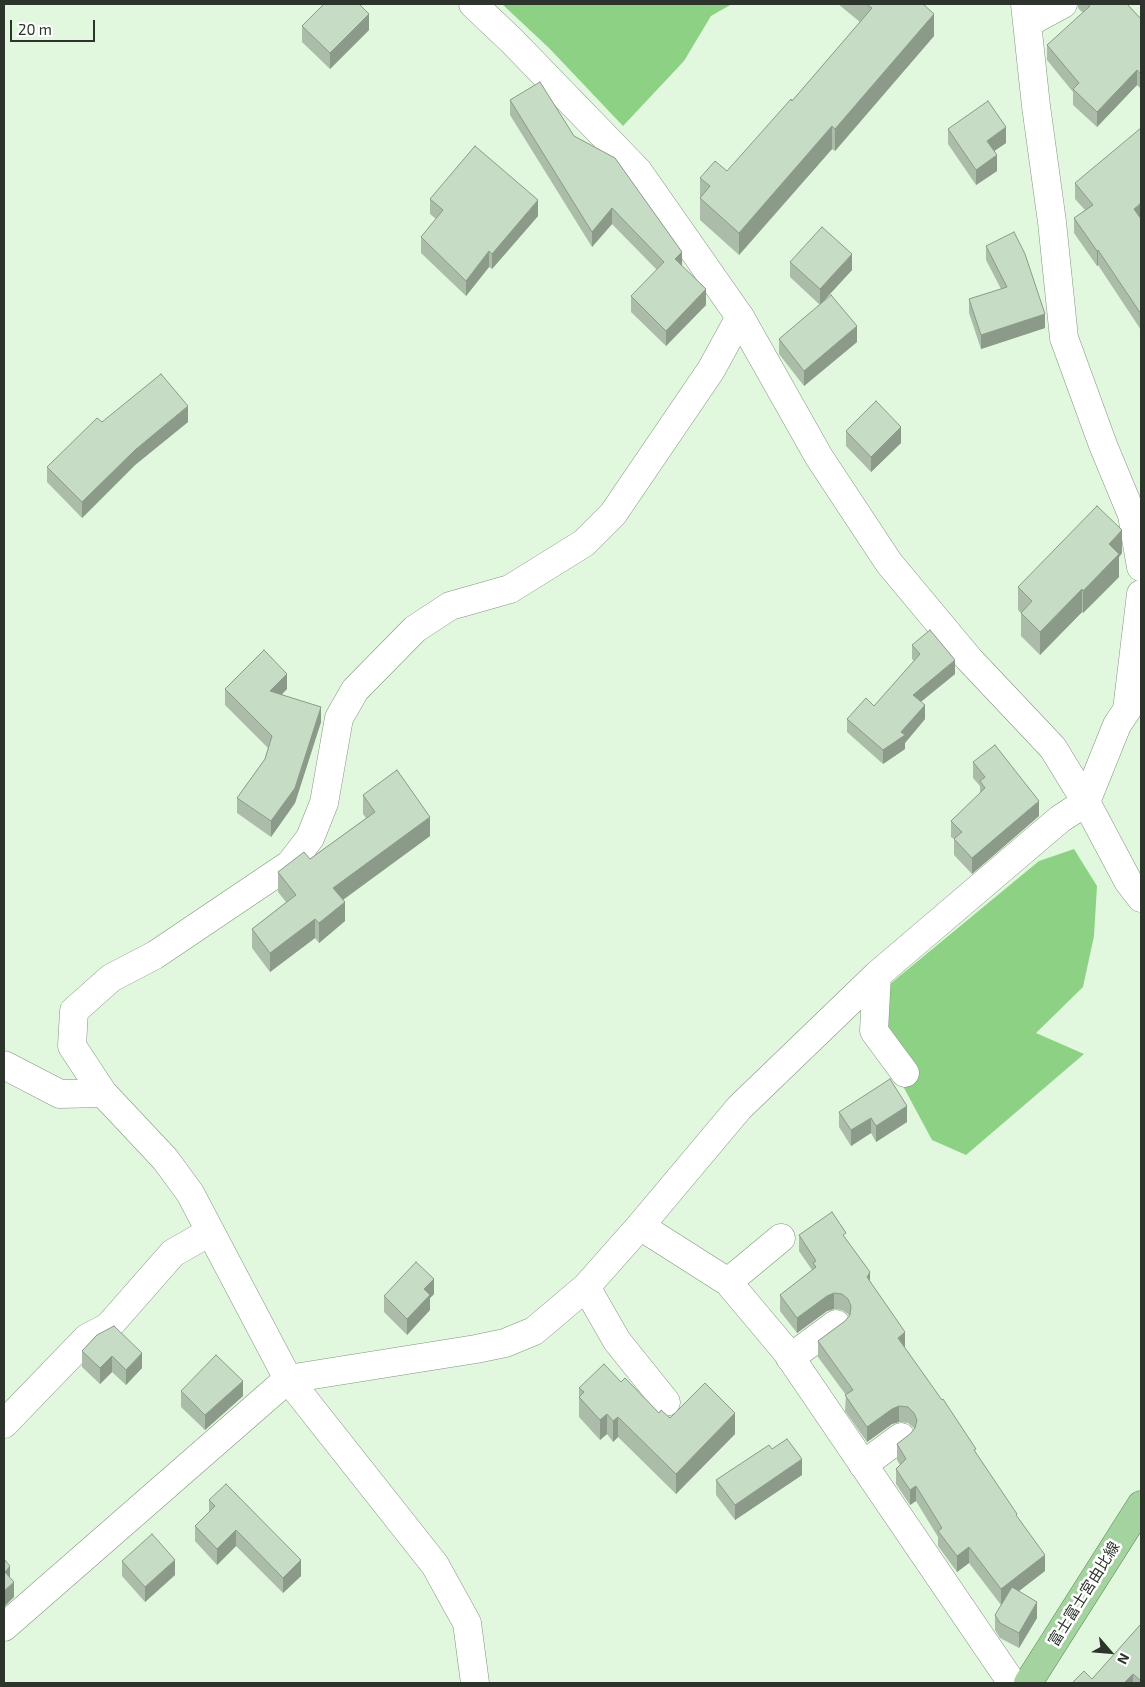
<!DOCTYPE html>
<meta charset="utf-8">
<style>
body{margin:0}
#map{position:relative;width:1145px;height:1687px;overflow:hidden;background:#e1f7de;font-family:"Exo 2",sans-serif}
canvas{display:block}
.frame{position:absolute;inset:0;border:5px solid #2c342b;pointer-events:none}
.north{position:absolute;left:1085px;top:1627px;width:50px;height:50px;-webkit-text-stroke:4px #fff;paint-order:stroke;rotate:117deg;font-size:14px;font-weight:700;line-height:20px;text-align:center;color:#2c342b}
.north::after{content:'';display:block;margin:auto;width:18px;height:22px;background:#2c342b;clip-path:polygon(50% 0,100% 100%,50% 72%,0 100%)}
.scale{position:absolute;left:10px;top:20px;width:85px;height:22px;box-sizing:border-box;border:2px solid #2c342b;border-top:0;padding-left:6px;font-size:15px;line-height:18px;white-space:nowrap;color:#2c342b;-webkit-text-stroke:4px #fff;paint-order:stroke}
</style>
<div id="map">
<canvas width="1145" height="1687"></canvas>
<div class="frame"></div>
<div class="north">N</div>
<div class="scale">20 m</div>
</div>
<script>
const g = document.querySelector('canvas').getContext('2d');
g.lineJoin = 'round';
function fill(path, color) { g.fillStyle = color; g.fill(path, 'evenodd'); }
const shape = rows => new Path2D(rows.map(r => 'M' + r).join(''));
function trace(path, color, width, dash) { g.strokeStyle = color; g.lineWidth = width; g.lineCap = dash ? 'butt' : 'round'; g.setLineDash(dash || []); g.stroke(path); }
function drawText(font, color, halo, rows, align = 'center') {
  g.font = font + ' "Exo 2","Noto Sans JP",sans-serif'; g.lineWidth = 5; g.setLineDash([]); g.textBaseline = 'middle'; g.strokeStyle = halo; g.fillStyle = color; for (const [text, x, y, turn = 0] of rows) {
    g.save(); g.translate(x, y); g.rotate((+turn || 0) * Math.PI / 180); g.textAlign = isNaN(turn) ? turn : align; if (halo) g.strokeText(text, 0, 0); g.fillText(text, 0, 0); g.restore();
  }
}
fill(shape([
 [502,4,732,4,711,16,684,61,623,126,549,48],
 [1074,849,1097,886,1094,936,1083,987,1036,1033,1084,1054,966,1155,932,1140,861,1008,1039,861]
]), '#8dd284');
const minor = shape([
 [1025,4,1036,106,1052,222,1064,338,1103,445,1132,515,1141,567],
 [1028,23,1063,4],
 [877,975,874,1031,905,1073],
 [4,1065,60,1094,103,1093,165,1159,190,1193,288,1379,435,1565,467,1623,475,1683],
 [103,1093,72,1046,74,1011,111,978,155,955,290,864,310,838,324,803,339,718,355,690,415,629,450,606,510,589,584,543,613,514,711,370,740,317],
 [640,1226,728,1282,786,1351,1012,1683],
 [728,1282,781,1238],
 [586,1287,617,1341,666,1402],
 [790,1358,836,1324],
 [4,1424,87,1338,108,1327,173,1253,210,1232],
 [863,1465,901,1437],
 [4,1627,288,1379,476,1349,505,1343,534,1331,586,1287,640,1226,739,1108,877,975,1060,819,1086,802,1117,725,1127,710,1141,594]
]);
const tertiary = shape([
 [473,4,512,41,638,171,740,317,819,457,889,563,969,659,1053,748,1086,802,1128,881,1141,898]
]);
const primary = shape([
 [1028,1683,1141,1505]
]);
trace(minor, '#81957e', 29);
trace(tertiary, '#81957e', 29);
trace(primary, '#54884e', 29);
trace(minor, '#fff', 28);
trace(tertiary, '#fff', 28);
trace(primary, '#a5d3a0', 28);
fill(shape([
 [838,4,923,4,934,36,835,151,832,149,739,255,700,220,700,178,727,171,792,101,860,22],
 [1078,4,1127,4,1141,19,1141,89,1137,85,1097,127,1073,105,1073,92,1047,60,1047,45,1083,13,1078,8],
 [302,26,369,30,330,69,302,42],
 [510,100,574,136,682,266,706,305,666,346,631,312,631,296,657,270,612,224,592,247,510,115],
 [948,129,1006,143,994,151,997,171,976,185,948,144],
 [1075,183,1141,218,1141,330,1098,265,1097,266,1074,233,1074,218,1085,210,1075,199],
 [430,199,538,216,492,269,489,267,466,296,421,253,421,237,436,219,430,214],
 [986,246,1045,328,981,349,969,313,969,299,1001,289,986,260],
 [790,262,852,270,823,301,857,342,804,386,779,354,779,339,820,305,790,277],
 [102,422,188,422,135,465,82,518,47,482,47,467],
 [846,431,901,443,871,472,846,446],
 [1122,553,1119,557,1119,577,1083,613,1082,612,1040,655,1021,636,1021,613,1018,610,1018,587],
 [912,645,955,674,921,702,925,719,905,743,905,749,883,764,847,732,847,719,874,706,914,661,912,659],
 [225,689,287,689,282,694,321,722,295,803,271,837,237,813,237,798,265,759,268,748,225,705],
 [973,762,1039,816,972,874,954,855,954,839,951,837,951,821,980,793,980,786,973,778],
 [363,795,430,836,343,900,345,921,319,943,315,938,270,972,252,948,252,929,286,902,278,892,278,872,310,859,366,818,363,814],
 [839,1112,907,1122,876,1142,871,1133,851,1146,839,1127],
 [799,1235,846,1239,870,1282,905,1348,976,1453,1017,1517,1045,1571,1018,1591,1037,1618,1019,1648,1000,1638,995,1630,995,1615,1002,1604,1001,1605,969,1563,957,1572,938,1546,938,1537,916,1501,910,1505,896,1484,896,1469,900,1465,897,1460,897,1444,910,1434,914,1429,914,1428,908,1423,899,1422,892,1424,867,1442,845,1411,846,1395,818,1357,818,1341,845,1321,849,1316,848,1314,842,1310,834,1309,827,1311,797,1333,780,1311,780,1295,812,1270,799,1251],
 [434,1294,430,1298,430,1310,407,1335,384,1312,384,1296],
 [97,1335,142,1368,126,1385,112,1372,100,1384,82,1367,82,1351],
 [621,1382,659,1413,670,1418,735,1434,676,1494,618,1437,613,1442,607,1434,600,1440,579,1417,579,1388],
 [181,1391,243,1396,205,1430,181,1407],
 [772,1449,802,1475,735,1520,716,1495,716,1480],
 [209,1500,301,1576,283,1593,236,1546,217,1565,195,1541,195,1526,209,1512],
 [122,1561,175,1575,145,1602,122,1576],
 [1141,1624,1141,1683,1072,1683,1092,1679]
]), '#abbda9');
fill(shape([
 [369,14,369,30,330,69,330,53],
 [934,14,934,36,835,151,835,129],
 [1137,70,1137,85,1097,127,1097,112],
 [832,126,832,149,739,255,739,233],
 [1006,127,1006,143,987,156,987,141],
 [997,155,997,171,976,185,976,170],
 [538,200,538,216,492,269,492,254],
 [1141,203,1141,218,1134,224,1134,209],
 [612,208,612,224,592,247,592,232],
 [1098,250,1098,265,1097,266,1097,251],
 [489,251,489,267,466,296,466,281],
 [682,252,682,267,675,259],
 [852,254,852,270,820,305,820,289],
 [706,289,706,305,666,346,666,331],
 [1045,314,1045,328,981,349,981,335],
 [857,326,857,342,804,386,804,371],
 [188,406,188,422,135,465,82,518,82,502,135,450],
 [901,427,901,443,871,472,871,457],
 [1122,530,1122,553,1119,557,1119,577,1083,613,1083,591,1109,544],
 [1082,589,1082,612,1040,655,1040,632],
 [955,660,955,674,913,708,913,695],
 [287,674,287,689,270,706,270,691],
 [925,705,925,719,905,743,905,749,883,764,883,750,901,732],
 [321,707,321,722,295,803,271,837,271,821],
 [1039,801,1039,816,972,874,972,858],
 [430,817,430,836,333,907,333,888],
 [345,902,345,921,319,943,319,923],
 [315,919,315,938,270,972,270,953],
 [907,1106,907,1122,876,1142,876,1126],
 [871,1118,871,1133,851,1146,851,1130],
 [870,1272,870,1288,867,1277],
 [434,1279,434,1294,430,1298,430,1310,407,1335,407,1319,424,1289],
 [834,1293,834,1309,827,1311,797,1333,797,1318,827,1296],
 [905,1332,905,1348,898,1338],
 [142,1353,142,1368,126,1385,126,1370],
 [112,1356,112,1372,100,1384,100,1368],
 [243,1381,243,1396,205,1430,205,1415],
 [899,1406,899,1422,892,1424,867,1442,867,1427,892,1409],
 [735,1413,735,1434,676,1494,676,1474],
 [607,1414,607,1434,600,1440,600,1420],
 [618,1417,618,1437,613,1442,613,1421],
 [802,1459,802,1475,735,1520,735,1505],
 [916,1486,916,1501,910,1505,910,1490],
 [236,1530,236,1546,217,1565,217,1549],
 [969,1547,969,1563,957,1572,957,1556],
 [1045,1555,1045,1571,1001,1605,1001,1589],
 [175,1560,175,1575,145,1602,145,1587],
 [301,1560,301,1576,283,1593,283,1578],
 [10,1566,10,1582,5,1572],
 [14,1582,14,1597,4,1607,4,1591],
 [1037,1602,1037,1618,1019,1648,1019,1633],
 [1133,1674,1133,1683,1124,1683]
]), '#8b9a89');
const building = shape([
 [324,4,359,4,369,14,330,53,302,26,324,4],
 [866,4,923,4,934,14,835,129,832,126,739,233,700,198,710,186,700,178,715,161,727,171,791,99,792,101,872,8,866,4],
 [1088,4,1127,4,1141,19,1141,74,1137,70,1097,112,1073,89,1079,83,1047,45,1090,6,1088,4],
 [540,82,574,136,615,158,682,252,675,259,706,289,666,331,631,296,664,262,612,208,592,232,510,100,540,82],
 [988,101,1006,127,987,141,997,155,976,170,948,129,988,101],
 [1141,128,1141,203,1134,209,1141,219,1141,314,1098,250,1097,251,1074,218,1093,205,1075,183,1141,128],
 [475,146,538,200,492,254,489,251,466,281,421,237,443,210,430,199,475,146],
 [822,227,852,254,820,289,790,262,822,227],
 [1014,232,1025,254,1045,314,981,335,969,299,1007,287,986,246,1014,232],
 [831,295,857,326,804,371,779,339,831,295],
 [161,374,188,406,135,450,82,502,47,467,97,418,102,422,161,374],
 [876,401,901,427,871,457,846,431,876,401],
 [1097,506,1122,530,1109,544,1119,554,1083,591,1082,589,1040,632,1021,613,1032,601,1018,587,1097,506],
 [930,630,955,660,913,695,925,705,901,732,905,735,883,750,847,719,866,698,874,706,920,654,912,645,930,630],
 [264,650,287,674,270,691,321,707,295,788,271,821,237,798,265,759,272,736,225,689,264,650],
 [995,745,1039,801,972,858,954,839,962,832,951,821,985,788,980,781,985,777,973,762,995,745],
 [397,770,430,817,333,888,345,902,319,923,315,919,270,953,252,929,296,895,278,872,304,852,310,859,375,812,363,795,397,770],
 [890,1079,907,1106,876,1126,871,1118,851,1130,839,1112,890,1079],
 [832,1212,846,1233,843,1235,870,1272,867,1277,905,1332,898,1338,942,1400,943,1399,976,1449,974,1450,1017,1514,1016,1515,1045,1555,1001,1589,969,1547,957,1556,938,1531,942,1528,916,1486,910,1490,896,1469,906,1459,897,1444,910,1434,915,1428,917,1420,914,1413,908,1407,899,1406,892,1409,867,1427,845,1395,853,1390,818,1341,845,1321,850,1315,851,1306,848,1299,842,1294,834,1293,827,1296,797,1318,780,1295,816,1267,813,1263,816,1261,799,1235,832,1212],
 [416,1262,434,1279,424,1289,430,1295,407,1319,384,1296,416,1262],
 [114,1326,142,1353,126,1370,112,1356,100,1368,82,1351,97,1335,114,1326],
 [216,1355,243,1381,205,1415,181,1391,216,1355],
 [604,1364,621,1382,625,1378,659,1413,661,1410,670,1418,705,1383,735,1413,676,1474,618,1417,613,1421,607,1414,600,1420,579,1397,584,1392,579,1388,604,1364],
 [787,1439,802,1459,735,1505,716,1480,769,1445,772,1449,787,1439],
 [226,1484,301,1560,283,1578,236,1530,217,1549,195,1526,215,1506,209,1500,226,1484],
 [152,1534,175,1560,145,1587,122,1561,152,1534],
 [4,1559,10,1566,5,1572,14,1582,4,1591,4,1559],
 [1012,1587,1037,1602,1019,1633,1000,1623,995,1615,1012,1587],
 [1141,1624,1141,1681,1133,1674,1124,1683,1072,1683,1084,1671,1092,1679,1141,1624]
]);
fill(building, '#c7dcc4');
trace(building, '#8b9a89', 1);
drawText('15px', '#2c342b', '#fff', [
 ["富士富士宮由比線",1084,1594,-58]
]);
</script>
